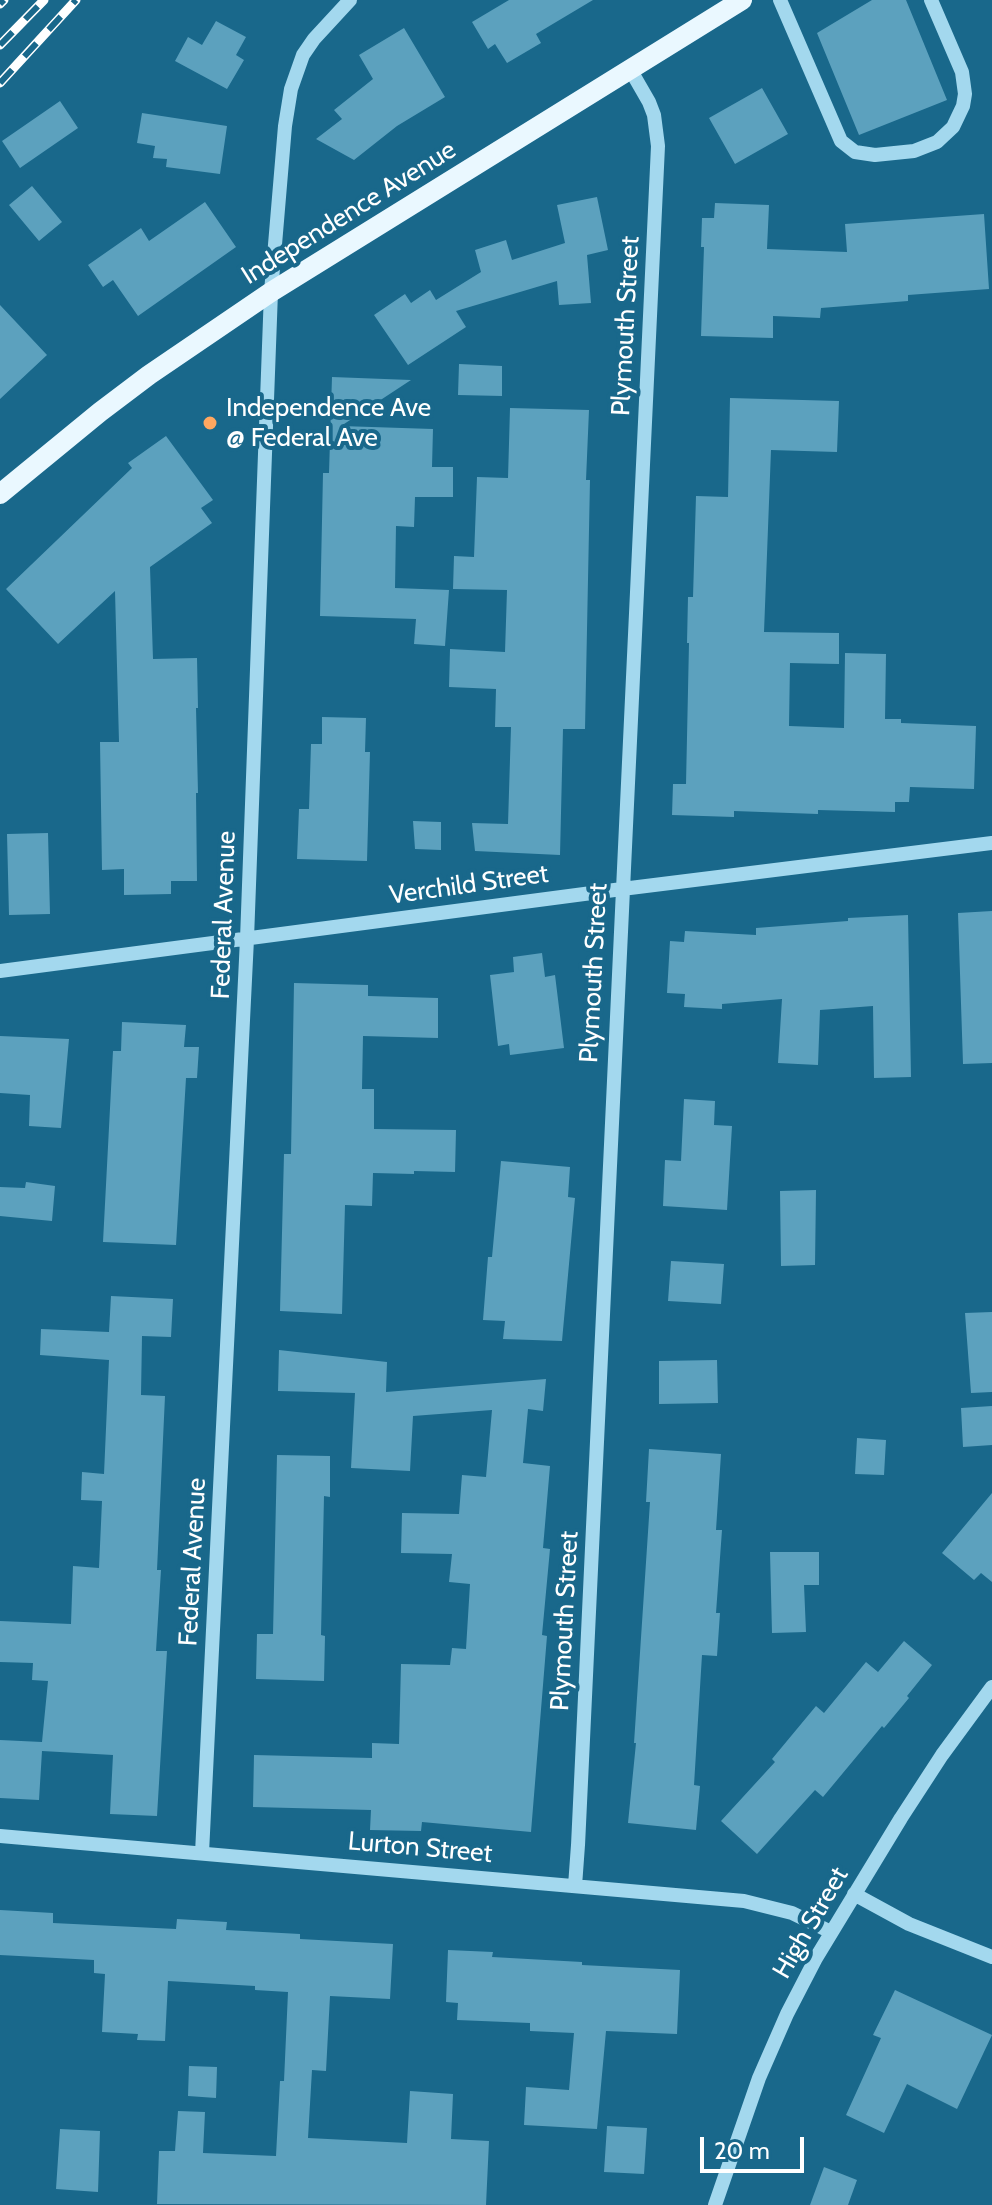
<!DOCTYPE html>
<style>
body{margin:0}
#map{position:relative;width:992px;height:2205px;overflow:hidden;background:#19688b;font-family:Cabin,sans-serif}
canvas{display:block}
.scale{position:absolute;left:700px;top:2137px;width:104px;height:36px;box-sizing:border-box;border:4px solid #fff;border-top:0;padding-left:10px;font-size:24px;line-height:28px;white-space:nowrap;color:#fff;-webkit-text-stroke:6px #19688b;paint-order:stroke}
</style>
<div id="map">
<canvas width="992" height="2205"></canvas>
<div class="scale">20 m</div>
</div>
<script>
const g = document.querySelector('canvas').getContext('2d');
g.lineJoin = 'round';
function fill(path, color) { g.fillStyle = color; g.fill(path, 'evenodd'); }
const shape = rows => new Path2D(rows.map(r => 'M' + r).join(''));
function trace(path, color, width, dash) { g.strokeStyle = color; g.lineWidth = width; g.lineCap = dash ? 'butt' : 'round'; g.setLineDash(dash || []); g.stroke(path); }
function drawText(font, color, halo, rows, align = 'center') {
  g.font = font + ' Cabin,sans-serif'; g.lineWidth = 8; g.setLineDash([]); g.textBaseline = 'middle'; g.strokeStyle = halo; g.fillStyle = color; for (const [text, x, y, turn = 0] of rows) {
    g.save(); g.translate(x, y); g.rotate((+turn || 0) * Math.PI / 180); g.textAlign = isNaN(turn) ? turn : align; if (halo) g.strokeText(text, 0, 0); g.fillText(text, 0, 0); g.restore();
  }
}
fill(shape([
 [509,0,593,0,536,34,541,43,507,63,495,44,488,49,472,22],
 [872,0,906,0,947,100,859,135,817,33],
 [216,21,246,37,236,55,244,60,227,89,175,61,188,37,202,45],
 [404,28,445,97,397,126,354,160,316,139,342,119,334,110,373,79,359,55],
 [762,88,788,134,735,164,709,118],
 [60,101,78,128,20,168,2,141],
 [142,113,227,126,220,174,166,167,167,159,153,158,155,146,137,143],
 [32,186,62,222,39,241,9,205],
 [597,197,608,250,587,255,591,303,559,305,557,281,456,311,466,327,408,365,374,315,405,294,411,303,430,290,436,300,481,272,475,250,506,240,512,260,565,243,557,205],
 [205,202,236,247,138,316,113,280,103,287,88,265,141,228,149,241],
 [715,203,769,205,767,249,847,252,845,224,984,214,989,289,908,295,908,301,821,308,820,318,773,316,773,338,701,336,704,247,701,247,702,218,714,218],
 [0,305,47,355,0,399],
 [459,364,502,366,502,396,458,395],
 [332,377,411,380,341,426,433,429,432,467,453,467,453,497,415,497,414,527,396,526,395,588,449,590,445,646,414,644,416,619,320,616,323,473,329,473],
 [730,398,839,401,837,452,771,450,764,632,839,633,839,664,790,663,789,726,844,728,845,653,886,654,885,719,901,719,901,723,976,726,974,789,910,787,909,802,895,802,895,812,818,810,818,814,734,811,734,817,672,815,673,784,686,784,689,643,687,643,688,597,693,597,696,496,728,497],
 [510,408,589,410,586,480,590,480,585,729,563,729,560,855,475,851,472,823,508,824,511,727,495,727,496,689,449,687,450,649,505,652,507,590,453,589,454,556,474,557,477,477,508,478],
 [166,436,213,500,201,508,212,523,150,567,153,659,197,658,198,708,196,708,198,793,196,793,197,881,171,881,171,894,124,895,124,869,102,870,100,742,119,742,115,591,58,644,6,589,132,468,128,463],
 [322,717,366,718,365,752,370,752,367,861,297,859,299,809,309,809,311,744,322,744],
 [413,821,441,822,441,850,415,849],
 [48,833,50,914,9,915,7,834],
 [992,911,992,1063,963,1064,958,913],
 [908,915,911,1077,874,1078,873,1006,820,1010,818,1065,778,1063,782,999,722,1004,722,1009,684,1007,685,994,667,993,670,941,684,942,685,931,756,935,756,928,848,921,848,918],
 [542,953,545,977,555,975,564,1048,510,1055,509,1044,498,1046,490,975,514,972,513,957],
 [294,983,368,985,368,996,438,998,438,1038,363,1036,362,1089,374,1089,374,1129,456,1130,455,1172,414,1171,414,1174,373,1173,372,1206,345,1205,342,1314,280,1311,284,1154,291,1154],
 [122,1022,186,1025,184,1047,199,1047,197,1078,186,1078,176,1245,103,1242,113,1051,121,1051],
 [0,1036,69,1039,61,1128,29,1126,30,1095,0,1093],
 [684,1099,715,1101,714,1125,732,1126,727,1210,663,1206,665,1160,681,1161],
 [501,1161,570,1167,568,1197,575,1198,562,1341,503,1339,505,1321,483,1320,488,1257,492,1257],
 [26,1182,55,1186,52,1221,0,1216,0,1187,25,1188],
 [816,1190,815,1265,781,1266,780,1191],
 [671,1261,724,1264,721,1304,668,1301],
 [111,1296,173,1299,171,1337,142,1336,141,1395,165,1396,157,1570,161,1570,156,1651,167,1651,157,1816,110,1814,113,1755,42,1751,39,1800,0,1798,0,1740,42,1742,48,1681,32,1680,33,1663,0,1662,0,1621,71,1624,73,1566,99,1568,102,1501,81,1500,82,1472,104,1474,109,1360,40,1355,41,1329,109,1332],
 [992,1312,992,1392,971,1393,965,1313],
 [279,1350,387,1362,386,1392,546,1379,543,1411,528,1409,523,1463,550,1466,543,1548,550,1549,542,1635,547,1636,531,1832,422,1822,421,1831,370,1830,371,1810,253,1807,254,1755,372,1758,372,1743,399,1744,401,1664,450,1665,452,1648,466,1649,470,1584,449,1582,452,1554,401,1553,402,1513,459,1514,462,1475,486,1477,492,1410,413,1416,410,1471,351,1468,355,1393,278,1391],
 [717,1360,718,1403,659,1404,659,1361],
 [992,1406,992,1445,963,1447,961,1408],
 [857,1438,886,1440,884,1475,855,1474],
 [649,1449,721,1454,716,1530,722,1530,716,1613,720,1613,717,1656,702,1655,694,1785,700,1786,696,1830,628,1823,636,1743,634,1743,650,1502,646,1502],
 [277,1455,330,1456,330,1497,324,1496,321,1635,325,1636,324,1681,256,1679,257,1634,273,1634],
 [992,1493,992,1582,981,1573,974,1580,942,1553],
 [770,1552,819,1552,819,1585,804,1585,806,1632,772,1633],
 [904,1641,932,1665,907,1696,909,1698,884,1728,882,1726,823,1797,815,1790,757,1854,721,1821,775,1762,772,1759,816,1706,824,1713,866,1662,878,1672],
 [0,1910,53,1913,53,1923,176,1929,177,1919,227,1922,226,1930,300,1934,300,1939,393,1944,390,1999,330,1996,326,2071,312,2070,308,2138,407,2143,410,2091,453,2094,451,2139,489,2141,486,2205,157,2204,159,2151,175,2151,178,2111,205,2112,203,2153,276,2156,280,2081,284,2081,288,1992,255,1990,255,1986,168,1981,165,2041,137,2040,138,2034,102,2032,105,1974,94,1973,94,1960,0,1955],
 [448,1950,493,1952,492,1957,582,1962,582,1965,680,1970,677,2034,606,2031,597,2129,524,2125,526,2087,569,2090,574,2033,530,2031,530,2023,457,2020,458,2003,446,2002],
 [895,1990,992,2035,957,2109,907,2084,884,2133,846,2115,881,2038,873,2035],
 [189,2066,217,2067,216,2098,188,2096],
 [607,2126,647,2128,644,2174,604,2172],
 [60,2129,100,2131,98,2192,56,2189],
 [824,2167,857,2180,848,2205,810,2205]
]), '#5ca1be');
trace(shape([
 [780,0,841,141,855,152,875,155,914,151,937,142,953,127,963,106,965,94,962,72,931,0],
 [0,971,622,889,992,843],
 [0,1836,744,1901,792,1913,831,1932],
 [202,1853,247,939,271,292,285,126,291,89,303,55,314,39,350,0],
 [575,1886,578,1845,658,146,654,115,649,102,630,69],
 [854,1894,909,1924,992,1957],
 [715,2205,759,2078,787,2014,816,1958,901,1818,942,1755,992,1687]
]), '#a3d8ee', 14);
trace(shape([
 [0,494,100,412,149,375,271,292,742,0]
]), '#eaf8ff', 20);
const rail = shape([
 [0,4,4,0],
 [0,45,44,0],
 [0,83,76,0]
]);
trace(rail, '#fff', 9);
trace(rail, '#19688b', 6, [18]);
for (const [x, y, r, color] of [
 [210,423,8,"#ffa760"]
]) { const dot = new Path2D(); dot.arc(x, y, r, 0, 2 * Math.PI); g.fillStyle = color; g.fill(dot); trace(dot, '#19688b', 3); }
drawText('26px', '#fff', '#19688b', [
 ["Independence Avenue",349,213,-32],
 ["Plymouth Street",626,326,-87],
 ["Verchild Street",469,885,-8],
 ["Federal Avenue",224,915,-88],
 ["Plymouth Street",594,973,-87],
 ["Federal Avenue",193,1562,-87],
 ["Plymouth Street",565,1621,-87],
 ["Lurton Street",420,1848,5],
 ["High Street",811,1923,-60]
]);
drawText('26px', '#fff', '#19688b', [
 ["Independence Ave",226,408],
 ["@ Federal Ave",226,438]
], 'left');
</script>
